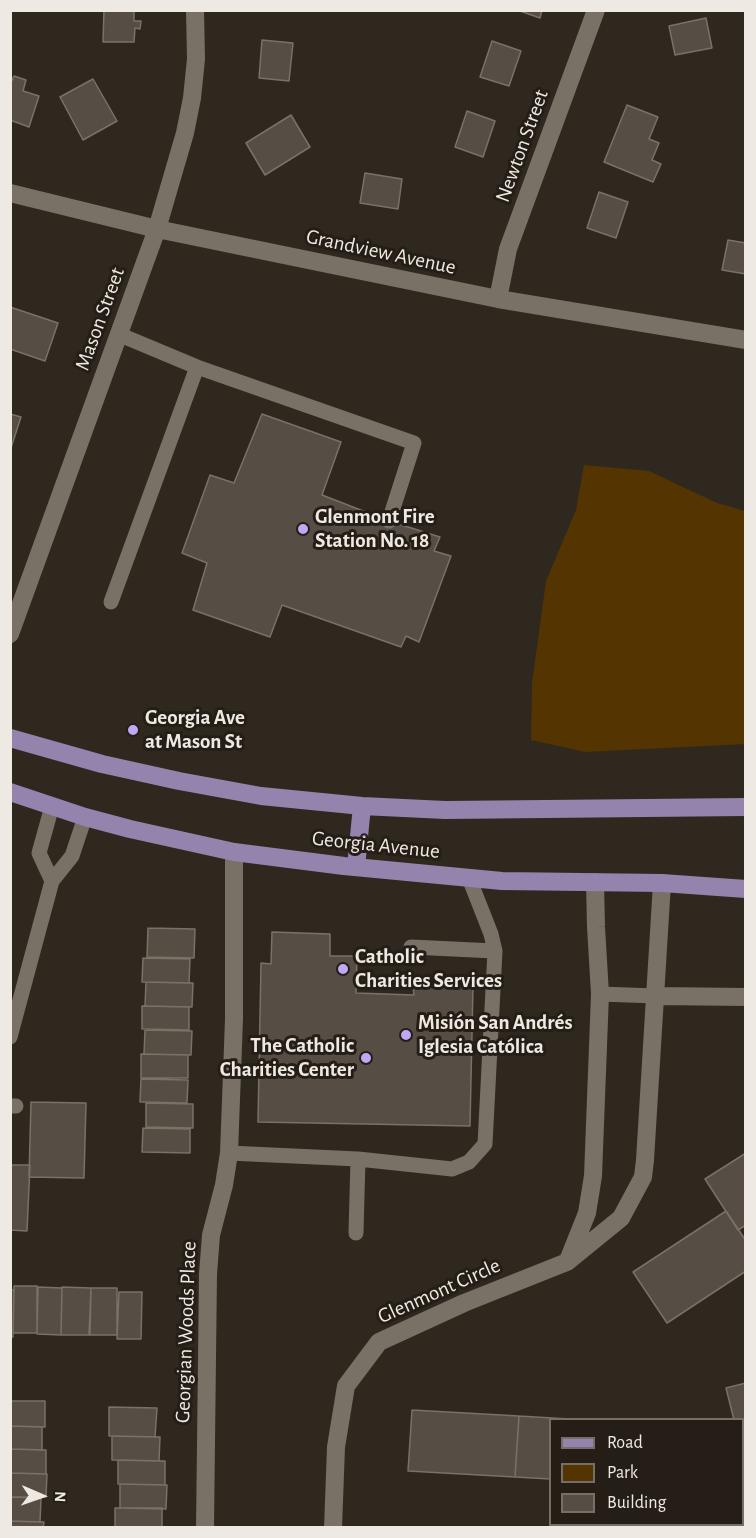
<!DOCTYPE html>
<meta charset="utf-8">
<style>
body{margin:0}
#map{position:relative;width:756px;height:1538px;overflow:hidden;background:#2f281f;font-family:"Alegreya Sans",sans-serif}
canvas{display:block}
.frame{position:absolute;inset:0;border:12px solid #eee9e3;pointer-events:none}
.legend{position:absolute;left:549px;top:1418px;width:195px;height:108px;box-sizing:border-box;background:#251e16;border:2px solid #756f68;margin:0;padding:8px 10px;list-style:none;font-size:18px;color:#eee9e3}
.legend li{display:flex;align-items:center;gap:12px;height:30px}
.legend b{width:30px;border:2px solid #756f68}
.north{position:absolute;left:12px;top:1466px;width:60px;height:60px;-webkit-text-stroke:4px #251e16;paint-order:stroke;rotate:92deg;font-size:16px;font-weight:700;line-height:24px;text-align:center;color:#eee9e3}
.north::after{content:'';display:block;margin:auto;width:21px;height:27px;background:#eee9e3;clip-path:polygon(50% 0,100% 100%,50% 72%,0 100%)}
</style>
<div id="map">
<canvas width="756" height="1538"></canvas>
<div class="frame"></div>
<ul class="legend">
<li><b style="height:8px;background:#9483ad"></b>Road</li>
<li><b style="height:16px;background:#543401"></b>Park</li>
<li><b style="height:16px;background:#564e44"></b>Building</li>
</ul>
<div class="north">N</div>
</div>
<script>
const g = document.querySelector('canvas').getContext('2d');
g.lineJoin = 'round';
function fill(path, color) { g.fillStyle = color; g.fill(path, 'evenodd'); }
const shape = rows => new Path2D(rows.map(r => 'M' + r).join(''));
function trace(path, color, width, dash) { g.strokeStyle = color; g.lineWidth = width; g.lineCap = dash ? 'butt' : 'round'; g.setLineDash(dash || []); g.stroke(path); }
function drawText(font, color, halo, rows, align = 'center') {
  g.font = font + ' "Alegreya Sans",sans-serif'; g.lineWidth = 6; g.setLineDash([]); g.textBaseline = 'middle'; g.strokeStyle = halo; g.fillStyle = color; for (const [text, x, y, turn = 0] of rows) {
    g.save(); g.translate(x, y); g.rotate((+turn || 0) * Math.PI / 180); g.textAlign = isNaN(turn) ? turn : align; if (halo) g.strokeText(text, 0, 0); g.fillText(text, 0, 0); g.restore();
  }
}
fill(shape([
 [584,465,649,471,717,503,745,511,745,744,585,752,531,740,532,683,546,581,576,510]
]), '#543401');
const building = shape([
 [104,10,134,10,134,21,141,21,140,29,135,28,134,42,103,42,104,10],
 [517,10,542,10,540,18,517,10],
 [706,18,712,48,675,55,669,26,706,18],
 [262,40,293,43,289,81,259,78,262,40],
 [492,41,521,51,509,86,480,77,492,41],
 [14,76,26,80,23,91,39,96,29,127,10,120,10,85,14,76],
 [93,79,117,121,83,140,60,97,93,79],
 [627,105,658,117,649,139,659,143,652,160,661,164,653,182,604,162,627,105],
 [467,111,495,121,483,157,455,147,467,111],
 [291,115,310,147,265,175,246,143,291,115],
 [365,173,402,179,398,209,360,203,365,173],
 [599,192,628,202,616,238,587,228,599,192],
 [728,240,746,243,746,274,722,270,728,240],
 [10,307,58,323,45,361,10,349,10,307],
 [10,414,21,417,10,451,10,414],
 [262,414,341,442,322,495,389,521,440,537,434,551,451,556,419,642,406,636,401,647,282,605,270,637,193,610,207,563,182,553,210,475,234,483,262,414],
 [148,928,195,929,194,958,147,957,148,928],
 [272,932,330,934,330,956,357,956,356,993,414,995,413,986,473,987,470,1126,258,1122,261,963,271,964,272,932],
 [143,958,190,959,189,983,142,982,143,958],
 [146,982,193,983,192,1007,145,1006,146,982],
 [142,1006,189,1007,189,1030,142,1029,142,1006],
 [145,1030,192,1031,191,1055,144,1054,145,1030],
 [141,1054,188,1055,188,1078,141,1078,141,1054],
 [141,1079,188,1080,187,1103,140,1102,141,1079],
 [31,1102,86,1103,84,1178,29,1177,31,1102],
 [146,1103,193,1104,193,1128,146,1127,146,1103],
 [143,1128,190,1129,190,1153,142,1152,143,1128],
 [746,1153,746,1225,738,1230,705,1179,746,1153],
 [10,1165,30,1165,27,1231,10,1230,10,1165],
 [726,1211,746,1241,746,1271,667,1323,633,1272,726,1211],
 [14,1286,37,1286,37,1333,13,1333,14,1286],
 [38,1287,62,1288,61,1335,37,1334,38,1287],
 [62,1287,91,1288,89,1335,61,1335,62,1287],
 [91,1288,117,1288,117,1335,90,1335,91,1288],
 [10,1290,14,1290,13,1337,10,1337,10,1290],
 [119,1292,142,1292,141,1339,117,1339,119,1292],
 [746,1383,746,1445,742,1446,742,1420,734,1420,726,1388,746,1383],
 [10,1401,45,1401,45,1427,10,1426,10,1401],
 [109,1407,157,1408,155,1437,109,1436,109,1407],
 [412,1410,519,1416,515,1477,408,1471,412,1410],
 [519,1416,586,1420,550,1420,550,1479,515,1477,519,1416],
 [10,1426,42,1427,42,1450,10,1449,10,1426],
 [112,1436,160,1437,159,1461,112,1460,112,1436],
 [10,1449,46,1450,46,1474,10,1473,10,1449],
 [118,1460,165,1461,165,1485,118,1484,118,1460],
 [10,1473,47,1474,46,1497,10,1497,10,1473],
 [120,1484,167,1485,166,1509,120,1508,120,1484],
 [10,1497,41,1498,40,1522,10,1521,10,1497],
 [115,1508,162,1508,162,1528,115,1528,115,1508],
 [10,1521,44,1522,43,1528,10,1528,10,1521]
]);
fill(building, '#564e44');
trace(building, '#7a7167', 1.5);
trace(shape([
 [197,367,414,443,389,521],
 [111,602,197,367,118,334],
 [52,881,39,853,52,806],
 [411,947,495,951],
 [600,994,656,996],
 [10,1037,52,881,72,856,85,817],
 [10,1106,16,1106],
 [229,1153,358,1159,452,1169,469,1162,485,1144,495,951,491,934,469,878],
 [356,1233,358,1159]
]), '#797066', 15);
trace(shape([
 [10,193,157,229,498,299,746,340],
 [498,299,508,249,596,10],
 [10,634,157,229,185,133,192,98,196,59,195,10],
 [656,996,746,997],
 [569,1258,587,1213,593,1176,600,994,596,927,595,882],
 [205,1528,208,1274,211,1235,224,1185,229,1153,234,1019,234,852],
 [333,1528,336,1447,346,1386,379,1342,464,1303,567,1262,621,1218,643,1177,645,1160,662,883]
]), '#797066', 18);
trace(shape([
 [10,738,102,764,179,781,261,796,362,806,445,810,746,807],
 [10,792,85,817,130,829,234,852,344,866,502,881,662,883,746,889],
 [356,867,362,806]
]), '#9483ad', 18);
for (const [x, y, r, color] of [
 [303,529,6,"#bda9f5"],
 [133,730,6,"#bda9f5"],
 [343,969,6,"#bda9f5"],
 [406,1035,6,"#bda9f5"],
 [366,1058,6,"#bda9f5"]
]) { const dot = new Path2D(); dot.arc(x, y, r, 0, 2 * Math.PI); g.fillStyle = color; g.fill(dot); trace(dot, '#251e16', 2); }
drawText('21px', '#eee9e3', '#251e16', [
 ["Newton Street",522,146,-70],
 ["Grandview Avenue",381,252,12],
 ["Mason Street",100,319,-70],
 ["Georgia Avenue",376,845,6],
 ["Glenmont Circle",439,1291,-24],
 ["Georgian Woods Place",186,1332,-88]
]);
drawText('bold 21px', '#eee9e3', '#251e16', [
 ["Glenmont Fire",315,517],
 ["Station No. 18",315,541],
 ["Georgia Ave",145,718],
 ["at Mason St",145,742],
 ["Catholic",355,957],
 ["Charities Services",355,981],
 ["Misión San Andrés",418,1023],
 ["Iglesia Católica",418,1047],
 ["The Catholic",354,1046,"right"],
 ["Charities Center",354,1070,"right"]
], 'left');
</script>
